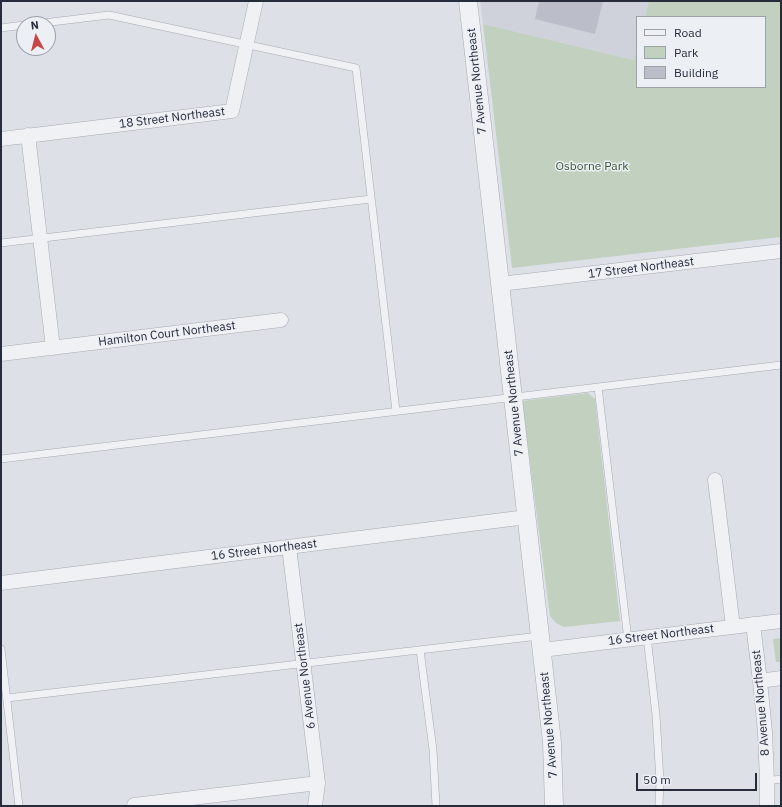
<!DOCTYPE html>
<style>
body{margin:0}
#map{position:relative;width:782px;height:807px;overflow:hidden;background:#dde0e6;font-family:"IBM Plex Sans",sans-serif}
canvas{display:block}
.frame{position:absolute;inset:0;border:2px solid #272c3c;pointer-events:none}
.legend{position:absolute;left:636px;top:16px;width:130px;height:72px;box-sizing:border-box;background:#eceff4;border:1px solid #9da1aa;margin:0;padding:5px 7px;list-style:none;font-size:12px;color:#272c3c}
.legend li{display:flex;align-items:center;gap:8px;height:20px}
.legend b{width:20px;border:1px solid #9da1aa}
.north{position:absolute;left:16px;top:16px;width:40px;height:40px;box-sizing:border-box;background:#eceff4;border:1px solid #9da1aa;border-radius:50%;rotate:353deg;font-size:11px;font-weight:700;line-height:16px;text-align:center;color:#272c3c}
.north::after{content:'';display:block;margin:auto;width:14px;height:18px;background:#c74749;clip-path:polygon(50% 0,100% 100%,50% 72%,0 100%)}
.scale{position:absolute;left:636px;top:773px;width:121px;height:18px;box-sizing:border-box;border:2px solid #272c3c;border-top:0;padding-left:5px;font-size:12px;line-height:14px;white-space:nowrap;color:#272c3c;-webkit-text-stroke:3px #eceff4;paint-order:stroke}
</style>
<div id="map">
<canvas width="782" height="807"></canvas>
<div class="frame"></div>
<ul class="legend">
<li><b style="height:5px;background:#f0f1f5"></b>Road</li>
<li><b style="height:11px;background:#c1d0bf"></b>Park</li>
<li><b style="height:11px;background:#bbbec9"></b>Building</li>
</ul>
<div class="north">N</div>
<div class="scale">50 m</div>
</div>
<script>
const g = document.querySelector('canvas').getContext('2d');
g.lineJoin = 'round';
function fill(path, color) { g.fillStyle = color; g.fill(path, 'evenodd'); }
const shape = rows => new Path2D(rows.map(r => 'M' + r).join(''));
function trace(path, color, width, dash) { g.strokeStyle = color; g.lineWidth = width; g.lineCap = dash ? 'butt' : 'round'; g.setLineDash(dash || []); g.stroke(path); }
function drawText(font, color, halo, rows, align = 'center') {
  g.font = font + ' "IBM Plex Sans",sans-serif'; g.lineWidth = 3; g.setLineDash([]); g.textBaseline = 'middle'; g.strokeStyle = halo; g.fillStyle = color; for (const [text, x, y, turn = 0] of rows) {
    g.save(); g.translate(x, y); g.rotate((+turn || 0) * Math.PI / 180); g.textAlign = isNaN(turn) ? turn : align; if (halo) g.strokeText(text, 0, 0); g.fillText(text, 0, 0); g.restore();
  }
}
fill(shape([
 [480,1,649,1,645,17,637,17,637,48,634,60,483,24]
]), '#cfd2db');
fill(shape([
 [649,1,781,1,781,237,512,268,483,24,634,60,637,48,637,87,765,87,765,17,645,17],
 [588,393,595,399,620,621,564,627,556,623,550,616,522,401],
 [781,638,781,662,776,662,773,639]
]), '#c1d0bf');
fill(shape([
 [539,1,603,1,595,34,535,19]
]), '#bbbec9');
const service = shape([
 [35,24,109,15,356,68,396,411],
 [1,28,24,25],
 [1,243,371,199],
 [598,387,628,640],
 [1,459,781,365],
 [647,637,656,715,660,781,659,806],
 [1,649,19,806],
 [420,650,433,750,436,806],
 [7,698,539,636],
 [767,781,781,779]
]);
const minor = shape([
 [28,135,53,348],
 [1,139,232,111,256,1],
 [500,284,781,251],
 [1,354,281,320],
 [715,480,733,627],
 [289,547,318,783,315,806],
 [1,583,527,517],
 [753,624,760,681,765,732,767,781,767,806],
 [542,650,781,621],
 [760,681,781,678],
 [134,806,134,805,318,783]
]);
const tertiary = shape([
 [468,1,552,742,554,806]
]);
trace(service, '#a6aab3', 8);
trace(minor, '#a6aab3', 15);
trace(tertiary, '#a6aab3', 19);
trace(service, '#f0f1f5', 7);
trace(minor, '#f0f1f5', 14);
trace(tertiary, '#f0f1f5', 18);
drawText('12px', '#272c3c', '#eceff4', [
 ["7 Avenue Northeast",477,81,-96],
 ["18 Street Northeast",172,118,-7],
 ["17 Street Northeast",641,268,-7],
 ["Hamilton Court Northeast",167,334,-7],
 ["7 Avenue Northeast",514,403,-96],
 ["16 Street Northeast",264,550,-7],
 ["16 Street Northeast",661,635,-7],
 ["6 Avenue Northeast",305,676,-97],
 ["8 Avenue Northeast",761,703,-95],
 ["7 Avenue Northeast",549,725,-95]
]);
drawText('12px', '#375735', '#eceff4', [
 ["Osborne Park",592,167]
]);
</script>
